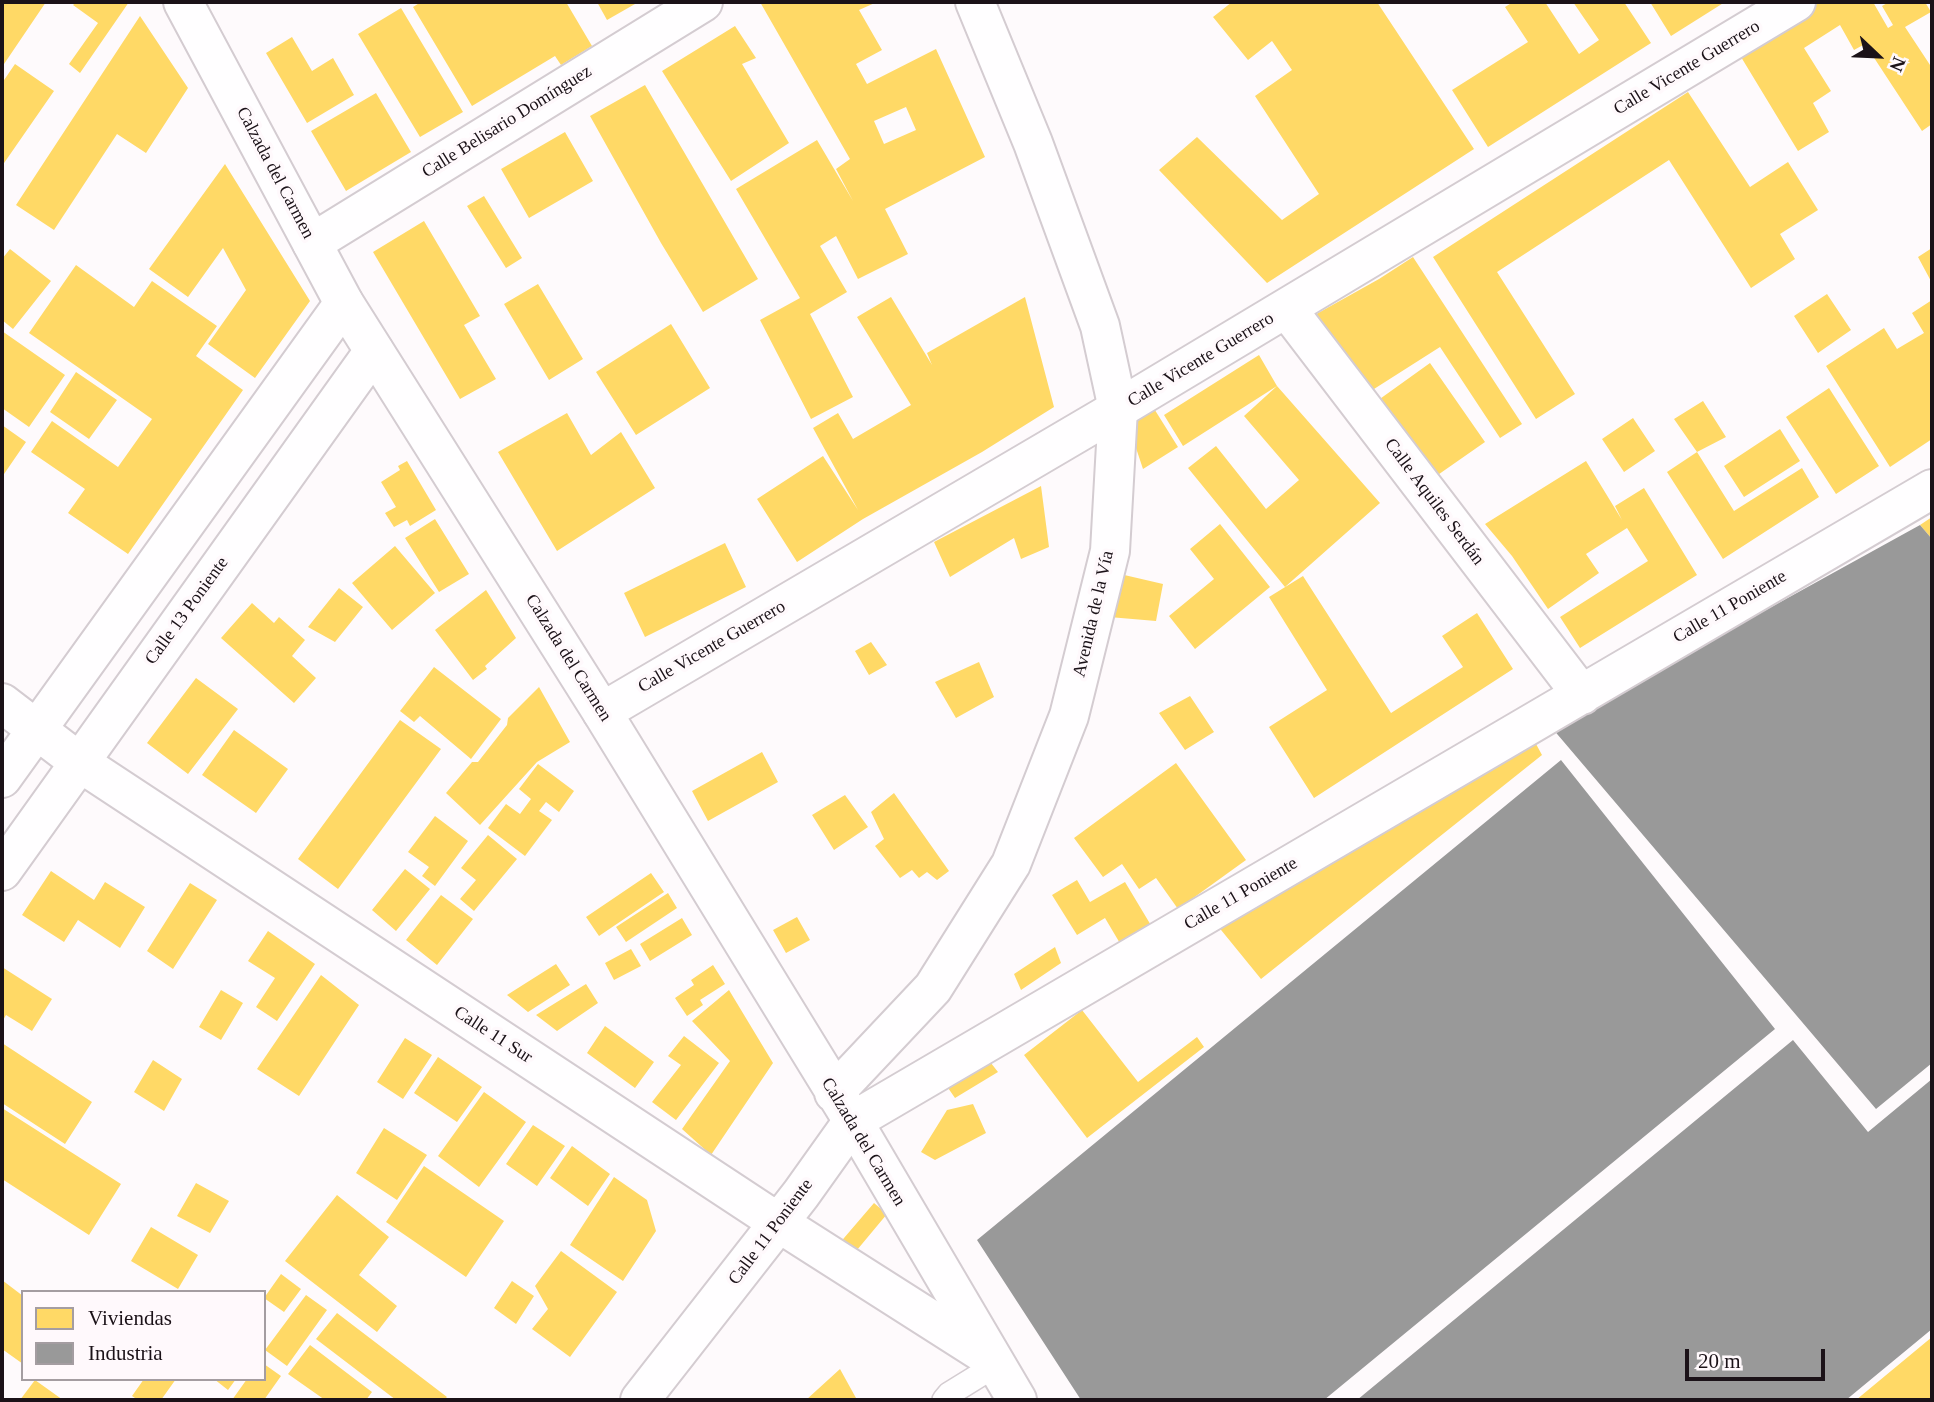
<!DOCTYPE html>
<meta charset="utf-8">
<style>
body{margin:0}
#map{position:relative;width:1934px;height:1402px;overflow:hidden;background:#fefafc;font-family:"Times New Roman",serif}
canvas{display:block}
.frame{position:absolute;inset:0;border:4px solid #1b1218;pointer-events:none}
.legend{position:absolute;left:21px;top:1290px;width:245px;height:91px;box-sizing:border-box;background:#fff9fc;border:2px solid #a49da1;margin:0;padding:9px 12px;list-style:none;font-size:21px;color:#1b1218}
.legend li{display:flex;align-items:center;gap:14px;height:35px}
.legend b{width:35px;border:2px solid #a49da1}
.north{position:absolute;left:1843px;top:21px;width:70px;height:70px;-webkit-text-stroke:5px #fff9fc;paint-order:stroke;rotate:113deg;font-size:19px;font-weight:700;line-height:28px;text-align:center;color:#1b1218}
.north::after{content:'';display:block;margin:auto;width:24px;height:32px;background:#1b1218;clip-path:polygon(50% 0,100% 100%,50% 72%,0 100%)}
.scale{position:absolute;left:1685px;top:1349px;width:140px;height:32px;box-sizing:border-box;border:4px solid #1b1218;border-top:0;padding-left:9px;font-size:21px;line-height:24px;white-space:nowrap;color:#1b1218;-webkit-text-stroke:5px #fff9fc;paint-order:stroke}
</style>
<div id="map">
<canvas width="1934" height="1402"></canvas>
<div class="frame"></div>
<ul class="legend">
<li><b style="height:19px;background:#ffd966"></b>Viviendas</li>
<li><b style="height:19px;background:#999"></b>Industria</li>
</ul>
<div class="north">N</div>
<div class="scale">20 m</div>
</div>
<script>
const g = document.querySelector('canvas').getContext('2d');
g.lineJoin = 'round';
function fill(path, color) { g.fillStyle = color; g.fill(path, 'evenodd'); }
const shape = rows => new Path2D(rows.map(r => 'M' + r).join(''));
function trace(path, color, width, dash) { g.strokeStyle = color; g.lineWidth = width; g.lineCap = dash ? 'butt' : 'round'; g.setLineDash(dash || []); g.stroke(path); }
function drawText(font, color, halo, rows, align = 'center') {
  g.font = font + ' "Times New Roman",serif'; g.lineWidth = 7; g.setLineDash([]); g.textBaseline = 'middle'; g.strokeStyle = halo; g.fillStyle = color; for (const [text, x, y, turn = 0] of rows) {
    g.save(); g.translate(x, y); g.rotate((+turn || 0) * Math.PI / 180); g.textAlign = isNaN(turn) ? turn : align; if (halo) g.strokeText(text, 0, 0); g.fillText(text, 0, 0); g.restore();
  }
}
fill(shape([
 [2,2,46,2,2,67],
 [76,2,129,2,80,73,69,64,98,23,73,5],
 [421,2,566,2,592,46,561,65,555,56,472,106,413,7],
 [597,2,634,2,635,4,607,20],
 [760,2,877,2,859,10,882,50,856,64,867,84,936,49,985,157,885,209,908,254,858,279,836,236,820,246,847,292,810,314,853,397,811,419,760,320,800,298,736,189,817,140,853,201,836,169,850,159],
 [906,107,916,130,884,144,874,121],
 [1232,2,1377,2,1474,149,1267,283,1159,170,1197,137,1282,220,1319,194,1255,96,1292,70,1272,41,1248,60,1213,17],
 [1513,2,1545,2,1579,54,1599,40,1573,2,1624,2,1651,43,1488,147,1452,90,1528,42,1505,7],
 [1650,2,1725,2,1671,36],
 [1818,2,1873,2,1888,28,1893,25,1882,6,1889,2,1925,2,1931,12,1905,27,1932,68,1932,124,1922,131,1865,44,1854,50,1840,25,1804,48,1831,91,1813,103,1829,132,1798,151,1738,52],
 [401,8,463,112,420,137,358,34],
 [140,16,188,88,146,153,117,134,54,230,16,205],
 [735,26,756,58,742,64,789,143,731,181,662,71],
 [292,37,312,71,333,58,354,95,307,123,266,53],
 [15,64,54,91,2,166,2,83],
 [645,85,758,279,703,312,661,243,590,116],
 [1688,92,1750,187,1788,162,1818,210,1780,234,1795,259,1751,288,1669,160,1497,272,1575,394,1536,419,1433,257],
 [376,93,411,152,346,191,311,131],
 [565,132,593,181,529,218,501,169],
 [225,164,310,301,255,378,208,344,246,290,223,248,188,297,149,269],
 [484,196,522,258,506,268,467,206],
 [424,221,480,316,464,325,496,379,460,399,373,252],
 [1932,248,1932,283,1918,257],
 [10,249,51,281,13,329,2,320,2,259],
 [1413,257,1522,424,1500,438,1440,347,1374,389,1311,317,1379,279],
 [76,265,134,307,152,281,217,326,196,356,243,390,128,554,68,513,85,489,31,452,52,421,118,467,152,419,29,333],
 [538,284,583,359,549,380,504,304],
 [1827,294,1851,330,1818,353,1794,316],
 [891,297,932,365,927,353,1025,297,1054,407,982,452,863,519,797,562,757,499,823,456,858,510,813,428,838,413,853,439,911,405,857,317],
 [1932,300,1932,439,1890,467,1826,366,1884,328,1897,349,1924,333,1912,313],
 [671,324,710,388,636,435,596,372],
 [2,331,65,375,29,427,2,408],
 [1259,355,1277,386,1183,446,1164,415],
 [1430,363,1485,442,1432,479,1377,401],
 [76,372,117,400,89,439,50,412],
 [1277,386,1380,503,1285,587,1188,468,1216,446,1266,509,1299,480,1244,416],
 [1829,388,1879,466,1836,494,1786,417],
 [1703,401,1726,437,1697,452,1734,511,1802,468,1819,497,1723,559,1667,472,1697,452,1674,419],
 [1153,407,1178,447,1143,469,1129,427],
 [567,413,591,455,621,432,655,488,557,551,498,452],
 [1633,418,1655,451,1624,472,1602,439],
 [2,425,26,442,2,477],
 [1780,429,1800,461,1744,497,1724,466],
 [407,461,436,510,410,526,407,520,394,527,385,513,396,507,381,482,400,470,398,466],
 [1586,461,1622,520,1615,506,1644,488,1697,575,1580,648,1560,617,1648,561,1627,528,1586,554,1599,573,1548,609,1512,556,1485,524],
 [1041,486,1049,547,1021,559,1014,538,950,577,934,542],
 [1932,517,1932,539,1920,525],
 [435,519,469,574,439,592,405,538],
 [1220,524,1270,587,1195,649,1169,616,1214,579,1190,549],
 [725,543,746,587,645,637,624,593],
 [395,546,435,593,392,630,352,583],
 [1120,574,1163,584,1156,621,1109,617],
 [1303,576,1391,713,1463,667,1442,636,1477,613,1513,669,1314,798,1269,727,1327,690,1269,597],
 [339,588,363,607,335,642,308,627],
 [486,590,516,638,485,666,487,669,473,680,435,630],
 [252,603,274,623,279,617,305,640,292,656,316,678,294,703,221,638],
 [871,642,887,665,869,675,855,651],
 [979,662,994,697,956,718,935,682],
 [434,667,501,719,471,759,420,716,414,722,400,711],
 [196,678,238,709,188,774,147,743],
 [539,687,570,742,537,762,480,825,446,793,472,762,478,762,507,725,508,718],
 [1190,696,1214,732,1185,750,1159,713],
 [400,720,441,749,338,889,298,859],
 [234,730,288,769,256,813,202,775],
 [1536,744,1542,755,1261,979,1217,925],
 [762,752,778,782,708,821,692,791],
 [1176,763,1246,860,1178,909,1156,878,1139,889,1122,864,1103,877,1074,838],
 [538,764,574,791,559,812,546,802,539,811,552,820,525,856,488,828,506,804,520,814,531,799,519,789],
 [894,793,949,871,937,880,927,872,919,878,912,870,900,878,875,846,884,839,871,812],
 [845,795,868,827,834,850,812,815],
 [435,816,468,841,435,886,422,876,429,867,408,852],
 [488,835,517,859,474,911,460,899,476,880,461,868],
 [405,869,430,889,396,931,372,910],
 [51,871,94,900,105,882,145,907,120,948,78,920,64,942,22,915],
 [651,873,664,892,599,936,586,917],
 [1077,880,1090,902,1125,882,1152,927,1121,945,1105,918,1077,935,1052,895],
 [190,883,217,900,173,969,147,951],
 [668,893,677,908,626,942,616,927],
 [441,895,473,919,437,965,406,940],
 [797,917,810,940,786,953,773,930],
 [682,918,692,935,650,961,640,944],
 [268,931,315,964,277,1021,256,1007,275,978,248,961],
 [1055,947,1061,963,1021,990,1014,974],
 [631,949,641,966,614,980,605,963],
 [556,964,570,985,528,1012,507,995],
 [713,965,725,984,700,1000,703,1005,687,1016,675,998,694,985,691,980],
 [2,967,52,999,32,1031,6,1015,2,1022],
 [321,975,359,1005,299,1096,257,1069],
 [586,984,598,1003,557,1031,536,1015],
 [221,990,243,1003,221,1040,199,1027],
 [729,990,773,1063,711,1155,682,1129,730,1061,692,1021],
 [1082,1010,1138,1082,1197,1037,1204,1047,1087,1138,1024,1055],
 [605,1026,654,1062,635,1088,587,1053],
 [684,1036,719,1063,676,1120,652,1102,681,1065,668,1056],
 [405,1038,432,1055,403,1099,377,1082],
 [2,1043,92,1102,65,1144,2,1103],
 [438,1057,482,1087,457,1122,414,1093],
 [987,1058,998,1072,955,1098,946,1085],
 [153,1060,182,1079,164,1111,134,1092],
 [484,1092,526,1122,479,1187,438,1156],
 [973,1104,986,1133,935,1160,921,1152,947,1110],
 [2,1108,121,1184,89,1235,2,1179],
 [533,1125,565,1146,537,1186,506,1164],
 [384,1128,427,1155,397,1200,356,1173],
 [572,1146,610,1174,588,1206,550,1178],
 [424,1166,504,1221,466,1277,386,1222],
 [614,1177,647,1200,656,1231,623,1281,570,1245],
 [196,1183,229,1201,210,1233,177,1216],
 [337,1195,389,1237,359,1275,397,1306,377,1332,285,1261],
 [874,1203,887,1214,852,1256,838,1245],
 [151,1227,198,1255,178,1289,131,1261],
 [561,1251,617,1292,570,1357,532,1329,548,1309,535,1286],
 [281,1274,301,1289,284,1312,264,1298],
 [2,1280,23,1296,23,1364,2,1349],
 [512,1281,534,1296,516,1324,494,1308],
 [306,1295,327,1310,287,1366,265,1350],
 [337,1313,447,1397,444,1400,396,1400,316,1339],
 [1932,1337,1932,1400,1856,1400],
 [310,1345,372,1392,366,1400,325,1400,288,1374],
 [264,1364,281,1376,264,1400,232,1400,247,1379,264,1379],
 [840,1369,856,1398,854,1400,806,1400],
 [144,1379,176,1379,161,1400,138,1400,132,1396],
 [214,1379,236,1379,228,1390],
 [35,1380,63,1400,20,1400]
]), '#ffd966');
fill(shape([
 [1920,525,1932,539,1932,1063,1876,1109,1552,728],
 [1561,760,1775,1029,1324,1400,1081,1400,977,1240],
 [1793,1040,1868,1132,1932,1079,1932,1329,1846,1400,1357,1400]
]), '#999');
const service = shape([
 [944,1400,949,1394,996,1365]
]);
const minor = shape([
 [312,243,703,2],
 [1287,309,1582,695],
 [2,703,79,762,779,1223,991,1358],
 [602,712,1118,409,1796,2],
 [2,778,344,303],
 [2,871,374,351],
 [640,1400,801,1194,853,1121,1932,489]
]);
const tertiary = shape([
 [183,2,344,303,602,712,853,1121,1017,1400],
 [834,1093,933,988,1011,864,1069,716,1110,551,1118,409,1100,326,1033,143,975,2]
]);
trace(service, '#d4ccd1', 26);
trace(minor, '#d4ccd1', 42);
trace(tertiary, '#d4ccd1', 42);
trace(service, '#fffeff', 23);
trace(minor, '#fffeff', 38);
trace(tertiary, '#fffeff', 38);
drawText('18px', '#1b1218', '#fff9fc', [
 ["Calle Vicente Guerrero",1687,68,-31],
 ["Calle Belisario Domínguez",507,122,-32],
 ["Calzada del Carmen",275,173,62],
 ["Calle Vicente Guerrero",1201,360,-31],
 ["Calle Aquiles Serdán",1434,502,53],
 ["Calle 11 Poniente",1730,607,-30],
 ["Calle 13 Poniente",187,611,-54],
 ["Avenida de la Vía",1094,614,-77],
 ["Calle Vicente Guerrero",712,647,-30],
 ["Calzada del Carmen",568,658,58],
 ["Calle 11 Poniente",1241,894,-30],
 ["Calle 11 Sur",493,1035,33],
 ["Calzada del Carmen",863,1142,59],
 ["Calle 11 Poniente",771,1232,-53]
]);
</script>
